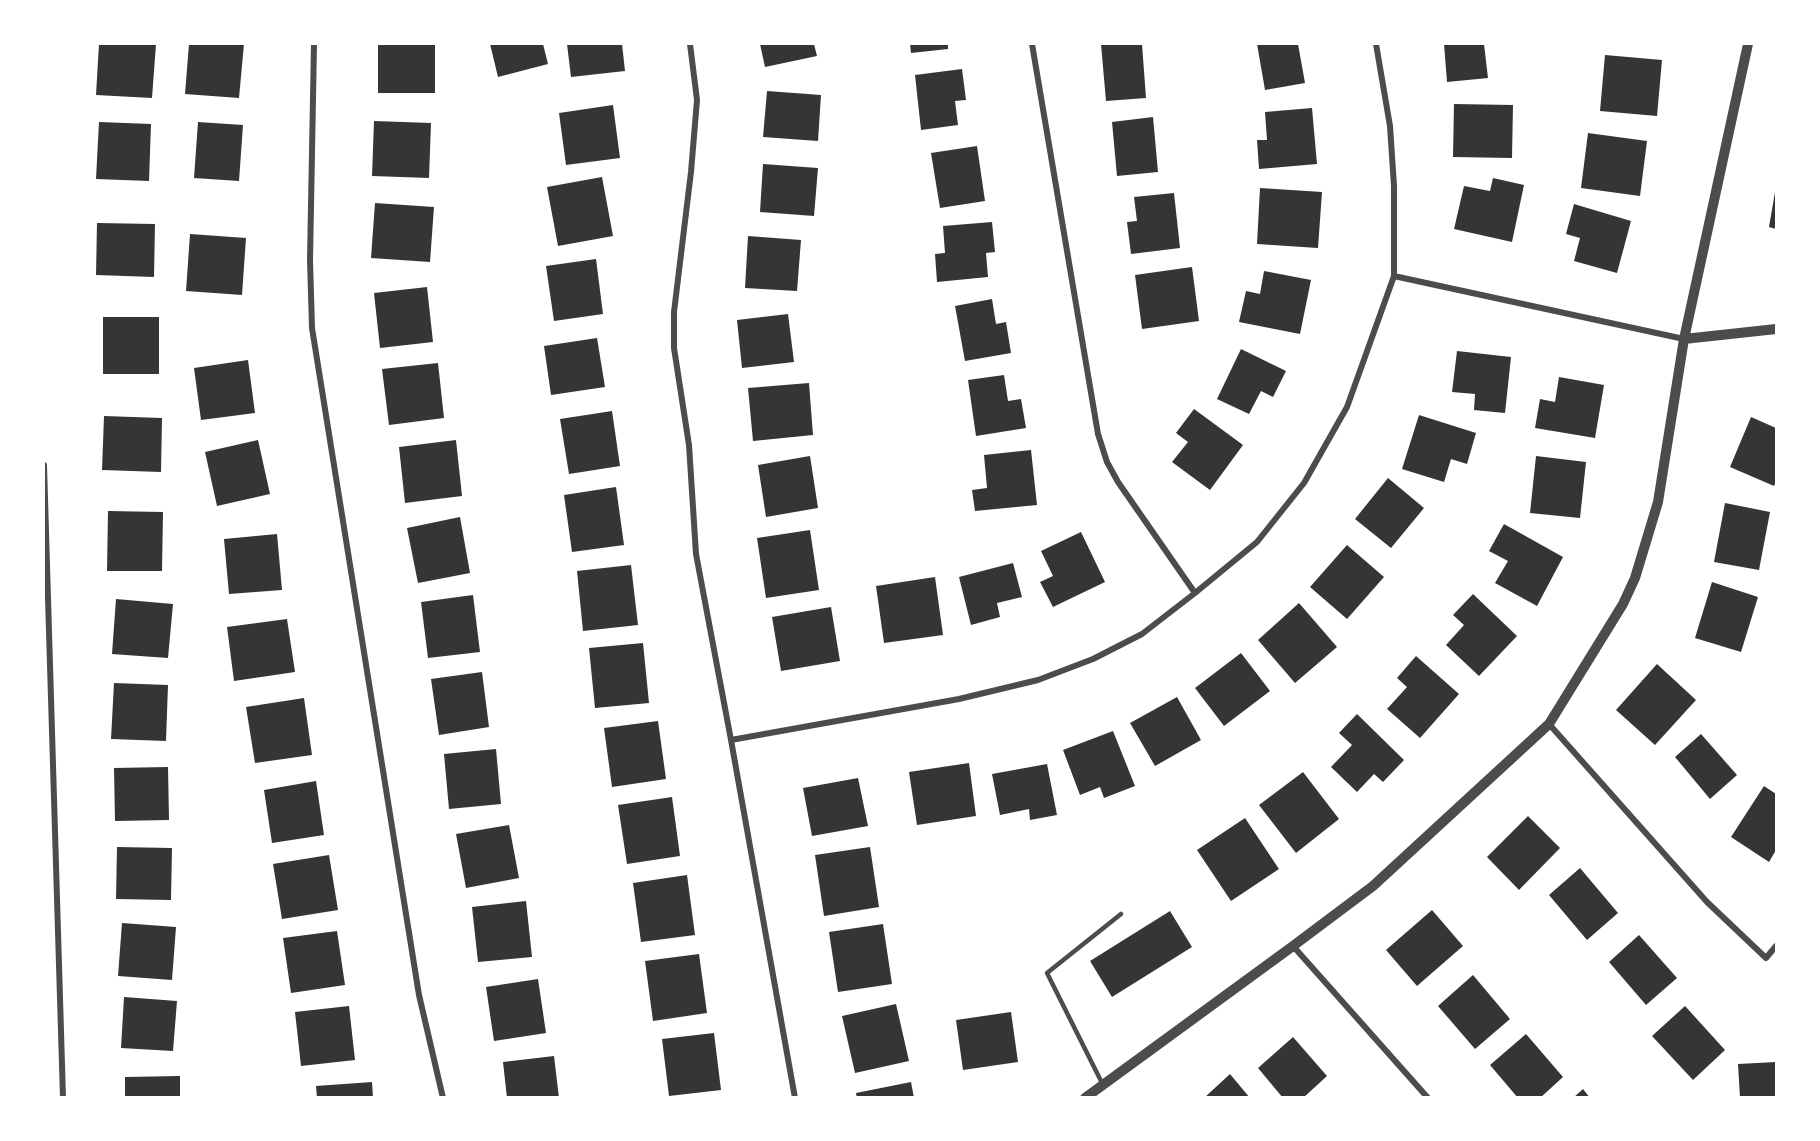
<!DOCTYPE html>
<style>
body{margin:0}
#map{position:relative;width:1820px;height:1141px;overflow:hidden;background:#fff;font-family:"DM Sans",sans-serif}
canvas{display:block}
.frame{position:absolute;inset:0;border:45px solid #fff;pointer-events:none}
</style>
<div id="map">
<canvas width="1820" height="1141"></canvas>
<div class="frame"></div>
</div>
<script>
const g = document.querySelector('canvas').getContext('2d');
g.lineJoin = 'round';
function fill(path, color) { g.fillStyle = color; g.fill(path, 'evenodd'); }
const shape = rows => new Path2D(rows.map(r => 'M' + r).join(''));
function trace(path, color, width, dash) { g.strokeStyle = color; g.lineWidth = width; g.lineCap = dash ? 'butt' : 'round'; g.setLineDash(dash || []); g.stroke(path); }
fill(shape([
 [99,44,156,44,152,98,96,95],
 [189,44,244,44,239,98,185,94],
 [378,44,435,44,435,93,378,93],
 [490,44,543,44,548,64,498,77],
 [567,44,622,44,625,71,571,77],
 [760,44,814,44,817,56,765,67],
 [910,44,948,44,948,49,911,53],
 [1101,44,1142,44,1146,98,1106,101],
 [1257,44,1298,44,1305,83,1265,90],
 [1444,44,1484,44,1488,78,1447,82],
 [1605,55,1662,60,1657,116,1600,111],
 [962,69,966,100,955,101,958,125,921,130,915,75],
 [767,91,821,95,818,141,763,137],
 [1454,104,1513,105,1512,158,1453,157],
 [613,105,620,158,566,165,559,113],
 [1312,108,1317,164,1259,169,1257,140,1267,140,1265,112],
 [1153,117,1158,172,1117,176,1112,122],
 [374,121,431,123,429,178,372,176],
 [99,122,151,124,149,181,96,179],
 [198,122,243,125,239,181,194,178],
 [1588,133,1647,141,1640,196,1581,188],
 [977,146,985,201,940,208,931,153],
 [763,164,818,168,814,216,760,212],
 [602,177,613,236,558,246,547,187],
 [1493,178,1524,185,1512,242,1454,229,1464,186,1490,191],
 [1260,188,1322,192,1318,248,1257,244],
 [1775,192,1776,192,1776,229,1769,227],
 [1174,193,1180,248,1131,254,1127,222,1137,221,1134,197],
 [375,203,434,207,430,262,371,258],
 [1574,204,1631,221,1617,273,1574,261,1580,238,1566,234],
 [992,222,995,252,986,253,988,277,937,282,935,254,945,253,943,226],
 [97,223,155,224,154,277,96,275],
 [190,234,246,238,242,295,186,291],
 [748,236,801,240,797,291,745,288],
 [596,259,603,314,554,321,546,266],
 [1192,267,1199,321,1142,329,1135,275],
 [1264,271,1311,280,1300,334,1239,322,1246,291,1260,294],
 [427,287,433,342,380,348,374,293],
 [992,299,996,324,1006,322,1011,353,965,361,955,306],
 [788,314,794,362,742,368,737,320],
 [103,317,159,317,159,374,103,374],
 [597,338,605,387,551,395,544,346],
 [1241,349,1286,371,1273,397,1261,391,1249,414,1217,399],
 [1457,351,1511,357,1505,413,1474,410,1475,394,1452,392],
 [248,360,255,413,201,420,194,368],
 [438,363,444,418,389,425,382,369],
 [1004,375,1008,401,1021,399,1026,428,976,436,968,380],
 [1559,377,1604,385,1595,438,1535,428,1540,399,1555,402],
 [809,383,813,435,753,441,748,388],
 [1194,409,1243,445,1210,490,1172,462,1188,442,1176,433],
 [612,411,620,466,569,474,560,419],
 [1419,415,1476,433,1467,464,1451,459,1444,482,1402,469],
 [104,416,162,418,161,472,102,470],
 [1751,417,1776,428,1776,481,1774,486,1730,467],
 [258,440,270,494,217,506,205,452],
 [456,440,462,496,405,503,399,447],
 [1031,450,1037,505,975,511,972,490,987,488,984,455],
 [810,456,818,508,766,517,758,465],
 [1536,456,1586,462,1580,518,1530,513],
 [1388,478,1424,508,1391,548,1355,519],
 [616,487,624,545,572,552,564,495],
 [1725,503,1770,512,1759,570,1714,562],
 [108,511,163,512,162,571,107,571],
 [460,517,470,573,418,583,407,528],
 [1504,524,1563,557,1537,606,1495,583,1508,561,1489,551],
 [810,530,819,590,766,598,757,538],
 [1081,532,1105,582,1053,607,1040,582,1053,576,1041,551],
 [277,534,282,590,229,594,224,539],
 [1347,545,1384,577,1347,619,1310,587],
 [1013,563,1022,597,997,603,1000,617,971,625,959,577],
 [631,565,638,625,583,631,577,571],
 [935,577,943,635,884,643,876,586],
 [1712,582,1758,597,1741,652,1695,638],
 [1473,594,1517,636,1479,676,1446,645,1464,625,1453,615],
 [473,595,480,652,428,658,421,602],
 [116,599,173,604,168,658,112,654],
 [1299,603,1337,647,1295,683,1258,640],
 [831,607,840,661,781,671,772,617],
 [287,619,295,672,234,681,227,627],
 [643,643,649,703,595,708,589,648],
 [1241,653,1270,691,1224,726,1195,688],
 [1416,656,1459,694,1420,738,1387,709,1407,687,1397,678],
 [1657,664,1696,700,1655,745,1616,710],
 [482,672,489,727,439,735,431,679],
 [114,683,168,685,166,741,111,739],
 [1177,697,1201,740,1155,766,1130,723],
 [304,698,312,755,255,763,246,707],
 [1357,714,1404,760,1383,782,1374,774,1357,792,1331,767,1352,745,1339,733],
 [658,721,666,779,612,787,604,728],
 [1113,731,1135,786,1104,798,1100,787,1080,795,1063,750],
 [1701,734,1737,775,1710,799,1675,757],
 [496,749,501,804,449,809,444,754],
 [969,763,976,816,917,825,909,772],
 [1047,764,1057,815,1030,820,1029,809,1000,815,992,774],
 [168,767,169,820,115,821,114,768],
 [1303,772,1339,819,1296,853,1259,805],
 [858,778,868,826,812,836,803,788],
 [316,781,324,835,272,843,264,790],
 [1764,786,1776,794,1776,850,1769,862,1731,837],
 [672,797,680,856,627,864,618,805],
 [1528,816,1560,848,1519,890,1487,857],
 [1245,818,1279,869,1231,901,1197,850],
 [509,825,519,878,466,888,456,834],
 [117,847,172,848,171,900,116,899],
 [870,847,879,907,824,916,815,855],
 [329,855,338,910,282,919,273,864],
 [1580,868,1618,913,1587,940,1549,895],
 [687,875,695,935,641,942,633,883],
 [526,901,532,957,478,962,472,907],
 [1432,910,1463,946,1417,986,1386,950],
 [1170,911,1192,947,1112,997,1090,961],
 [122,923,176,927,172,980,118,976],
 [883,924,892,984,838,992,829,932],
 [337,931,345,985,291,993,283,938],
 [1639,935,1677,978,1646,1005,1609,962],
 [699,954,707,1013,653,1021,645,961],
 [1473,975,1510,1019,1475,1049,1438,1006],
 [538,979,546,1033,494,1041,486,987],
 [124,997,177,1001,173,1051,121,1048],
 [896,1004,909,1061,855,1073,842,1016],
 [349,1006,355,1060,301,1066,295,1012],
 [1685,1006,1725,1050,1693,1080,1652,1036],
 [1011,1012,1018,1062,963,1070,956,1020],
 [714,1033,721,1090,669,1096,662,1039],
 [1526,1034,1563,1077,1540,1098,1518,1098,1490,1065],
 [1293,1037,1327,1076,1303,1098,1283,1098,1258,1068],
 [554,1056,559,1098,507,1098,503,1062],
 [1776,1062,1776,1098,1740,1098,1738,1064],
 [1230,1074,1250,1098,1204,1098],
 [180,1076,180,1098,125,1098,125,1077],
 [372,1082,373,1098,317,1098,316,1086],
 [911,1082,914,1098,857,1098,856,1093],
 [1583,1089,1590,1098,1573,1098]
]), '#353535');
trace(shape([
 [1103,1085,1047,973,1121,914]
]), '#4c4c4c', 4.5);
trace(shape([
 [314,44,310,260,312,328,419,995,443,1098],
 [690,44,697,100,691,172,674,312,674,348,689,445,696,554,731,740,795,1098],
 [1032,44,1098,434,1107,462,1118,482,1195,593],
 [1394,276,1684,339],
 [44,465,63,1098],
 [1549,724,1707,902,1766,958,1776,946],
 [731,740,959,699,1038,680,1093,659,1142,634,1195,593,1257,542,1304,483,1347,407,1394,276,1394,186,1390,126,1376,44],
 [1293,946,1428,1098]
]), '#4c4c4c', 6);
trace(shape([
 [1684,339,1776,329],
 [1085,1098,1293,946,1373,886,1549,724,1623,604,1635,578,1658,502,1684,339,1748,44]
]), '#4c4c4c', 10);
</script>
